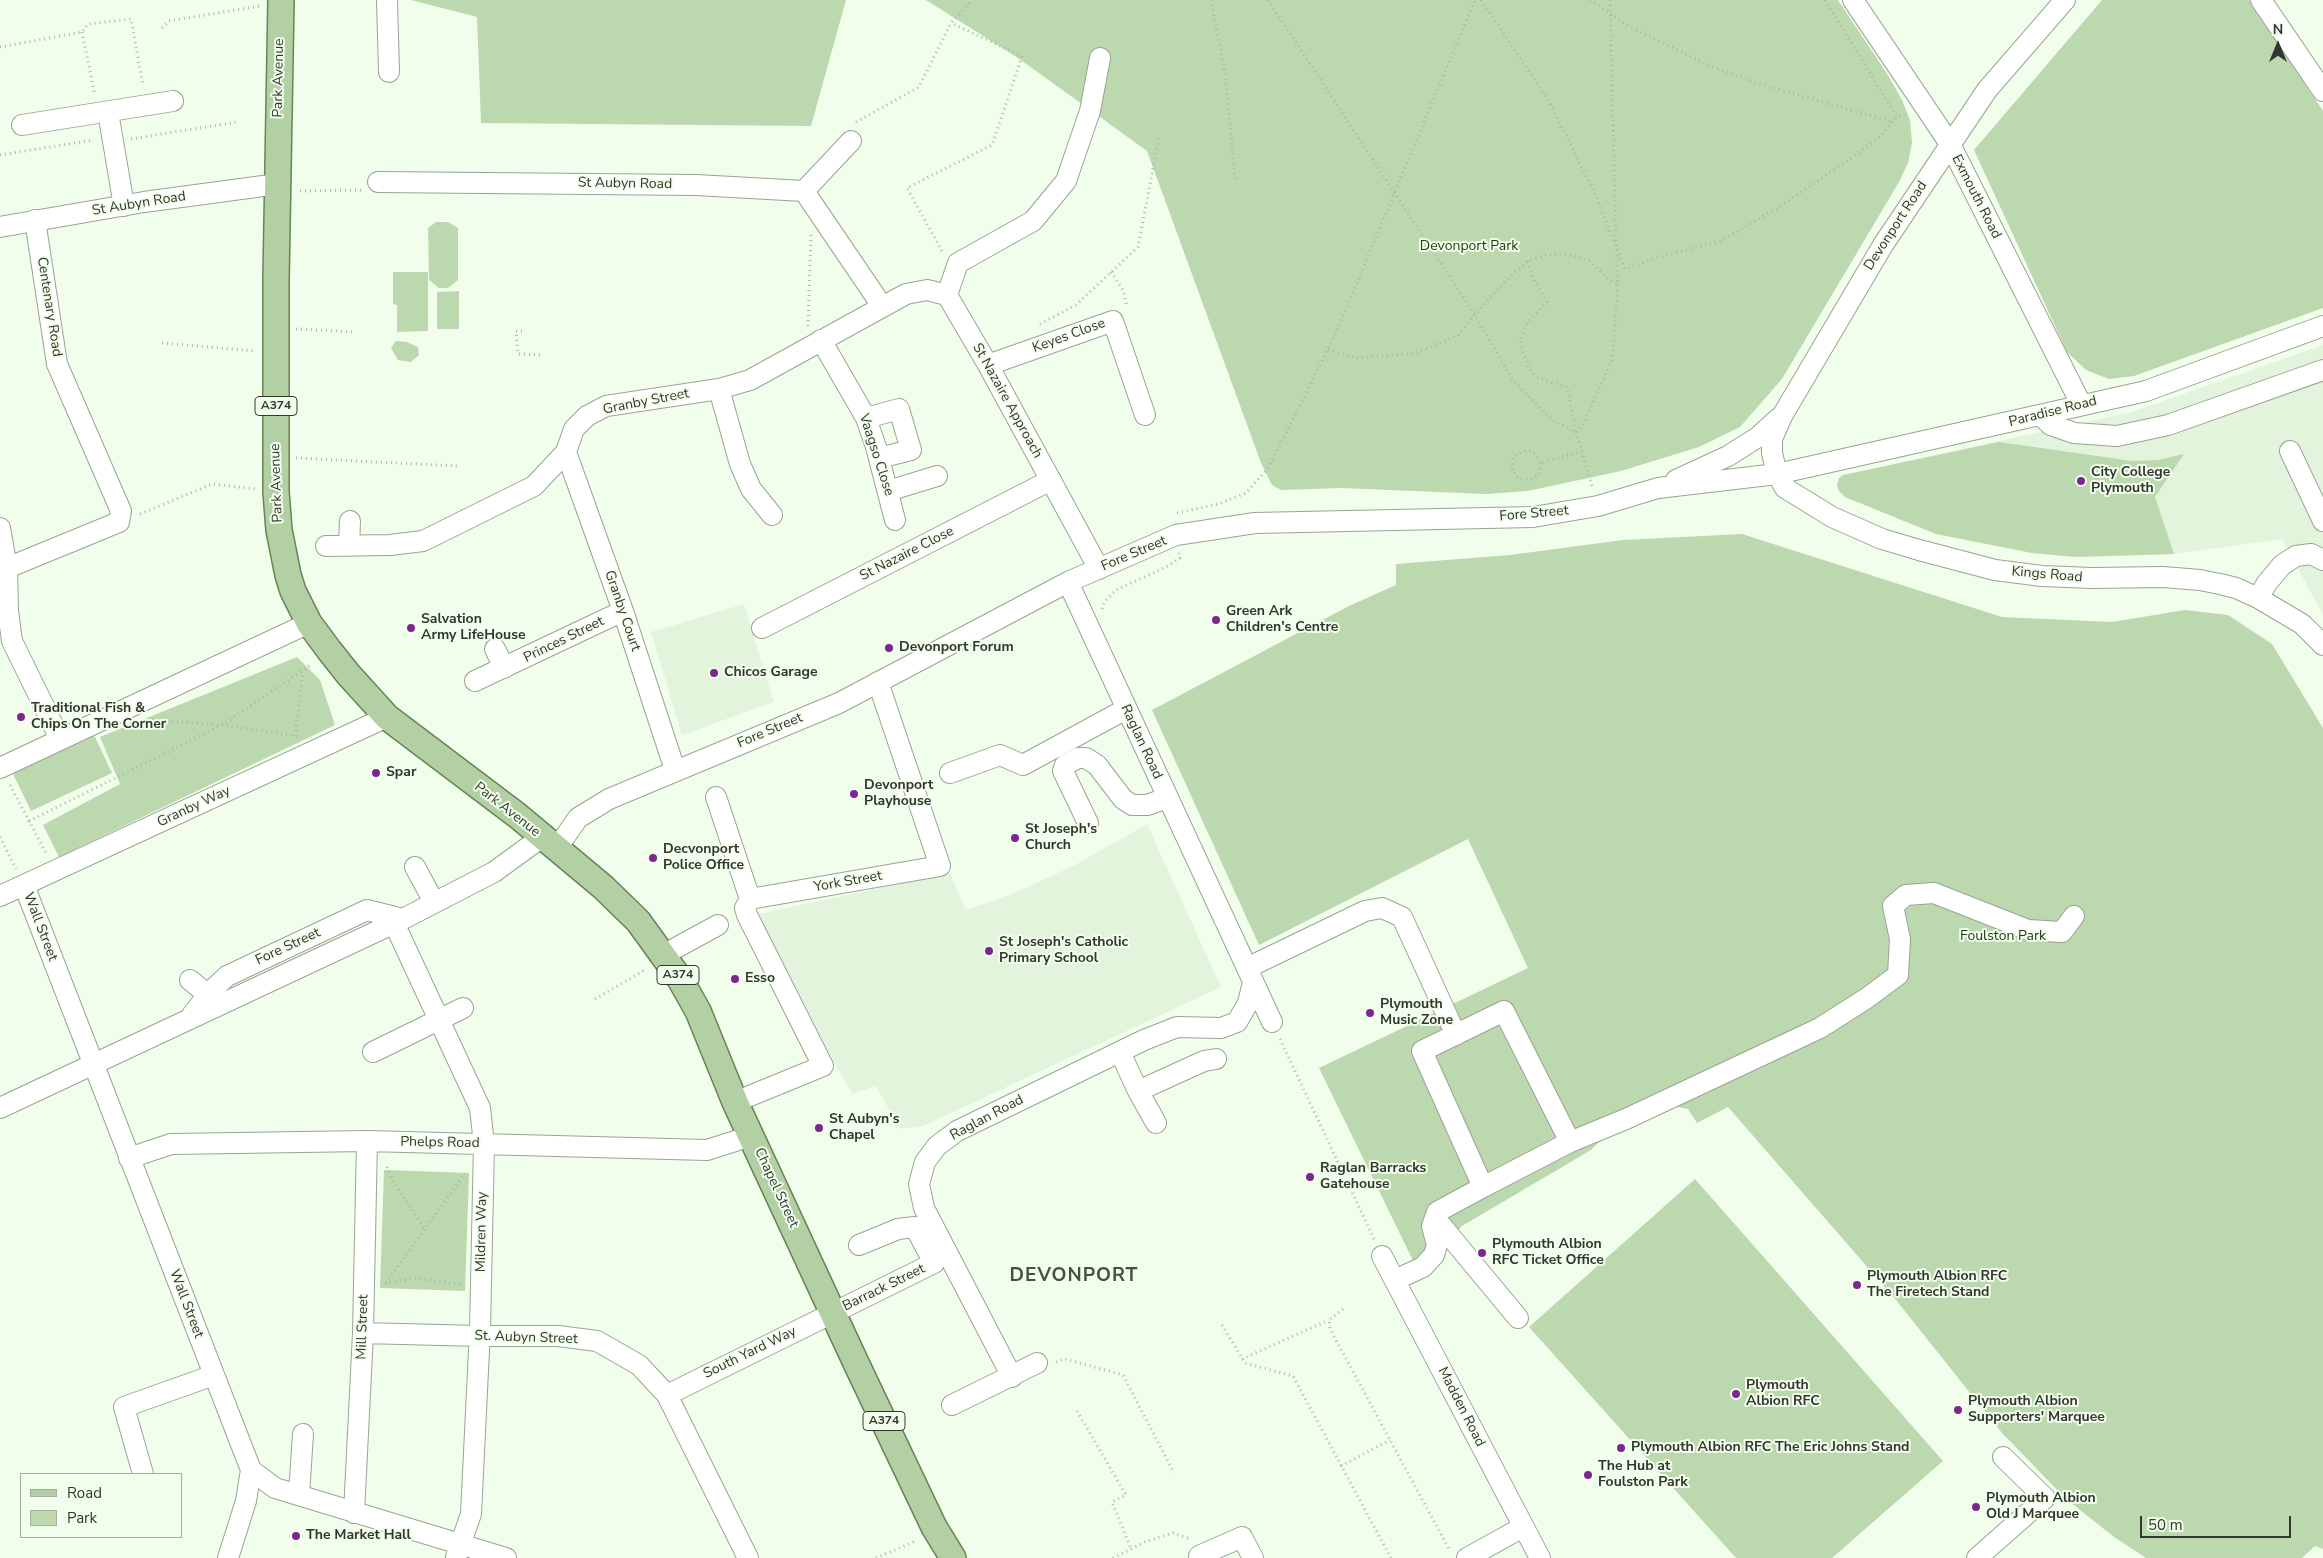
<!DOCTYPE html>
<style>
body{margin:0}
#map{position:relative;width:2323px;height:1558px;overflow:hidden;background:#f2feec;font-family:"Nunito Sans",sans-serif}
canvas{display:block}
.legend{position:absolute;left:20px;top:1473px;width:162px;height:65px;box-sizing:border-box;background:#f2feec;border:1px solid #a5aea0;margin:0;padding:6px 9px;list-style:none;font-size:15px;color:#32362f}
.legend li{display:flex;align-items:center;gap:10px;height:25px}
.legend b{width:25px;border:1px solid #a5aea0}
.north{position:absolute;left:2253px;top:20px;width:50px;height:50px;-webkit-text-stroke:4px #f2feec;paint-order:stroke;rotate:0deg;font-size:14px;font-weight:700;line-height:20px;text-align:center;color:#32362f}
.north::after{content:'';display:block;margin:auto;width:18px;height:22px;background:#32362f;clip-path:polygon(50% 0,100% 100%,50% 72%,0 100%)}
.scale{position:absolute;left:2140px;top:1516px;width:151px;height:22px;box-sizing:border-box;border:2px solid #32362f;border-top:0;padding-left:6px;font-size:15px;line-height:18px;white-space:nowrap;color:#32362f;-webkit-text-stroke:4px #f2feec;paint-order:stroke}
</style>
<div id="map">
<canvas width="2323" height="1558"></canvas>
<ul class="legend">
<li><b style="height:6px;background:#b3d0a4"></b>Road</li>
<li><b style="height:14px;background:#bcd8ae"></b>Park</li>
</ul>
<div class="north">N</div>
<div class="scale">50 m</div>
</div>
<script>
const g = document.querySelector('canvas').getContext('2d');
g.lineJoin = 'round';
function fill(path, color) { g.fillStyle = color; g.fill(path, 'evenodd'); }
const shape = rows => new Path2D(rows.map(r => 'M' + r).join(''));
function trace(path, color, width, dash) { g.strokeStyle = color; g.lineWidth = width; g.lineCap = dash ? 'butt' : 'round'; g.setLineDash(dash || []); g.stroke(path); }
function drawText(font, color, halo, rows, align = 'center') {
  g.font = font + ' "Nunito Sans",sans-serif'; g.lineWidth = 4; g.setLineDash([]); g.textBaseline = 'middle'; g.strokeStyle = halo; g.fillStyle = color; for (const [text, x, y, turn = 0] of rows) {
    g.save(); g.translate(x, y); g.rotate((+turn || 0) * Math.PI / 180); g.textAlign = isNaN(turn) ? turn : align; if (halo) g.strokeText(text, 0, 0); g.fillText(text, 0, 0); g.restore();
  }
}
fill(shape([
 [2323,345,2323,615,2282,539,2174,554,2076,557,2032,553,1936,534,1845,497,1839,491,1837,485,1839,478,1843,475,2132,412],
 [744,604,774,702,682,735,651,632],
 [1147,824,1221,987,923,1126,900,1129,876,1086,852,1094,754,915,950,873,966,910,1012,894,1073,866]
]), '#e2f4db');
fill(shape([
 [411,0,846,0,811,126,481,123,477,17],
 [926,0,1838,0,1888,75,1902,100,1910,120,1912,143,1908,163,1899,182,1782,379,1740,427,1699,447,1621,471,1528,491,1486,494,1342,488,1281,490,1272,485,1261,463,1147,151,1018,58],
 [2102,0,2249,0,2323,111,2323,308,2134,376,2109,379,2086,370,2067,352,1974,150],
 [436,222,448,222,458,228,458,280,448,288,439,288,429,280,428,228],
 [393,272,428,272,428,331,397,332,397,305,393,304],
 [459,291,459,329,437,329,437,292],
 [396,341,407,342,418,347,419,355,411,362,398,360,391,348],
 [1999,442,2132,461,2158,460,2184,454,2155,497,2174,554,2076,557,2032,553,1936,534,1845,497,1839,491,1837,485,1839,478,1843,475],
 [1742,534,2002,617,2112,622,2185,610,2228,615,2272,644,2323,728,2323,1549,2315,1546,2302,1558,2146,1558,2114,1537,2065,1498,2002,1433,1896,1300,1728,1107,1697,1123,1688,1109,1674,1106,1603,1138,1591,1150,1462,1226,1447,1244,1443,1258,1422,1279,1319,1068,1528,968,1468,839,1259,945,1152,710,1349,606,1396,585,1396,564,1510,555,1623,540],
 [297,657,320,680,335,725,59,857,43,825,120,784,100,737],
 [93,733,112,773,31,811,11,770],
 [384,1170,469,1173,465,1291,380,1288],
 [1695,1179,1943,1461,1832,1558,1736,1558,1529,1327]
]), '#bcd8ae');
const minor = shape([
 [387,0,389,72],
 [1853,0,1950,144,2081,404],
 [2065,0,1987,90,1883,245,1782,416,1772,439,1772,453,1777,474,1785,488,1832,517,1882,539,1919,550,1995,570,2042,576,2092,578,2163,577,2200,580,2220,584,2236,588,2258,598,2302,624,2323,645],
 [2261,0,2323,91],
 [108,112,124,206],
 [22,125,173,101],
 [378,182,696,185,804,191],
 [804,191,882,306],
 [804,191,851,141],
 [0,227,144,202,278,184],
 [947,295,958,263,1033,221,1066,181,1090,111,1100,58],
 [821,340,866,418,876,447,895,520],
 [988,365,1113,321,1145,415],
 [719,389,740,464,751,489,772,515],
 [2041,416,2051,425,2074,433,2117,436,2168,425,2323,370],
 [866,418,899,409,911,450,879,458],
 [2290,451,2323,521],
 [566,452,623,611,675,770],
 [1676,480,1728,456,1758,437,1779,418],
 [888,491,937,476],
 [0,528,7,568,8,611,12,641,60,739],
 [326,546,390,545,423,541,534,486,566,452,574,429,587,416,606,406,719,389,750,380,906,294,927,290,947,295,988,365,1099,569],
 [349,546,350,521],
 [7,568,119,522,121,511,57,364,35,220],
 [1068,582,1272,1022],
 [2258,598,2267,583,2282,565,2296,556,2311,554,2323,560],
 [762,628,1051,480],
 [495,649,504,668],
 [475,681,623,611],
 [0,768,309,623],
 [950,773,1000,755,1023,765,1126,709],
 [716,797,750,899],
 [1088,823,1063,771,1065,765,1078,758,1086,758,1097,765,1123,799,1132,805,1147,805,1167,798],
 [557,848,578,818,609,799,839,703,1068,582,1176,535,1255,523,1533,517,1598,506,1658,488,1777,474,2146,391,2323,326],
 [415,867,434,902],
 [24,885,251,1470,275,1488,506,1558],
 [0,896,387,717],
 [394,923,480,1108,484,1144,480,1330,471,1514,456,1557],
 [663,955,718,925],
 [1247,968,1365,911,1382,908,1402,917,1456,1035],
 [190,980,208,995],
 [192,1015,211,991,227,976,367,910,403,919],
 [373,1052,463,1008],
 [1120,1052,1138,1091,1204,1061,1216,1059],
 [1138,1091,1156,1123],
 [735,1102,823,1066,747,915,745,908,750,899,940,866,878,682],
 [0,1108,401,920,494,872,542,837],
 [1570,1142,1626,1119,1820,1028,1867,998,1898,975,1900,939,1893,906,1906,895,1934,893,2028,930,2062,932,2074,916],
 [129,1158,171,1144,367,1141,707,1150,751,1136],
 [1435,1218,1518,1318],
 [1382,1256,1540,1558],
 [1395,1280,1423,1267,1434,1255,1437,1245,1432,1226,1437,1212,1483,1187,1422,1051,1504,1011,1570,1142,1483,1187],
 [363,1333,479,1336,558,1336,597,1341,639,1365,667,1395,748,1558],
 [1012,1377,924,1208,919,1184,925,1162,937,1146,957,1131,1144,1040,1177,1027,1221,1028,1237,1022,1248,1003,1253,982],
 [667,1395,934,1263,915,1227,898,1229,859,1245],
 [952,1405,1037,1363],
 [143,1474,124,1407,214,1375],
 [299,1495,303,1434],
 [354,1513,363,1333,367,1141],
 [1199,1556,1242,1537,1253,1558],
 [228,1558,246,1501,251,1470],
 [1467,1558,1523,1527],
 [1977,1558,2045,1498,2003,1457]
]);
const major = shape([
 [281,0,276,280,276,492,279,530,288,575,293,591,309,623,329,650,348,674,387,717,518,816,603,887,638,921,680,979,698,1011,735,1102,856,1363,934,1527,953,1558]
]);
trace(minor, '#99a493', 22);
trace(major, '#658554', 28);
trace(shape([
 [1211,0,1226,78,1235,180],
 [1268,0,1475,315,1512,379,1552,420,1576,432,1593,489],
 [1481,0,1549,101,1595,194,1625,269,1652,259,1721,241,1779,207,1847,161,1880,137,1897,117,1906,114],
 [1590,0,1628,26,1710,66,1756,83,1892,122],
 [1610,0,1616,246],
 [1825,0,1897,117],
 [162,28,169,21,260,6],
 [82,32,95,95],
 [0,47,82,32,88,24,131,19,143,86],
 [856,122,919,87,951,23,972,0],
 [131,139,237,122],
 [0,155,94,140],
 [300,191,361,190],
 [942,251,907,188,992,145,1022,56,951,23],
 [1528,261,1534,280,1547,302,1525,326,1520,342,1527,365,1536,377,1567,387,1576,432],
 [1111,272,1123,290,1127,307],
 [1040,324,1076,305,1138,247,1159,137],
 [808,326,811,235],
 [296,329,354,332],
 [522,331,516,331,518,354,542,355],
 [162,343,255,351],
 [1328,350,1358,358,1417,353,1458,335,1492,295,1515,272,1528,261,1545,255,1566,254,1589,261,1611,281,1618,284],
 [1576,432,1584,423,1612,360,1618,284,1616,252],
 [296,458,459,466],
 [1541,463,1539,474,1531,480,1518,478,1512,470,1513,458,1522,451,1532,451,1541,463,1582,451],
 [1177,513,1218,504,1246,493,1269,467,1336,333,1475,0],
 [140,514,212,484,255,489],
 [1102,609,1105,601,1116,590,1164,568,1180,558,1179,553],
 [152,720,222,725,297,736],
 [295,736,303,672],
 [10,785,47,855],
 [29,821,222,725,312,664],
 [0,837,16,869],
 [595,999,645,970],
 [1280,1039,1374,1239],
 [387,1167,393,1181,425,1229],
 [385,1283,416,1278,463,1285],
 [386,1283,463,1176],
 [1343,1309,1329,1320,1330,1329,1449,1549],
 [1222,1325,1245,1363,1293,1376,1391,1558],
 [1242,1359,1329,1320],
 [1056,1362,1065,1359,1123,1375,1174,1473],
 [1077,1411,1126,1495,1112,1502,1131,1549],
 [1341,1466,1390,1440],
 [876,1558,916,1541],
 [1113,1558,1145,1542,1173,1533,1190,1539]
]), '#adb6a8', 3, [1, 4]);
trace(minor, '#fff', 20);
trace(major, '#b3d0a4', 25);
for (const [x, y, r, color] of [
 [2081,481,5,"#7f2491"],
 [1216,620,5,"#7f2491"],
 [411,628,5,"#7f2491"],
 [889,648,5,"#7f2491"],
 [714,673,5,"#7f2491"],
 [21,717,5,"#7f2491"],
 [376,773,5,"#7f2491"],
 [854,794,5,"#7f2491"],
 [1015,838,5,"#7f2491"],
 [653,858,5,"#7f2491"],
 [989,951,5,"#7f2491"],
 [735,979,5,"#7f2491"],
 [1370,1013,5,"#7f2491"],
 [819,1128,5,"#7f2491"],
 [1310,1177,5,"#7f2491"],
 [1482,1253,5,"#7f2491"],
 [1857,1285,5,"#7f2491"],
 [1736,1394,5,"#7f2491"],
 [1958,1410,5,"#7f2491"],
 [1621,1448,5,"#7f2491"],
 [1588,1475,5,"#7f2491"],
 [1976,1507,5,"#7f2491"],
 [296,1536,5,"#7f2491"]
]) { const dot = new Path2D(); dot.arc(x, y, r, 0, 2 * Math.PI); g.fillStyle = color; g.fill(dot); trace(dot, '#f2feec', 2); }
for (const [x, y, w] of [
 [276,406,42],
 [678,975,42],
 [884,1421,42]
]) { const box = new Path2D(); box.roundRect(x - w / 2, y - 9.5, w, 19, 4); g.fillStyle = '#f2feec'; g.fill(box); trace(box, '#32362f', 1); }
drawText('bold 12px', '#32362f', null, [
 ["A374",276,406],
 ["A374",678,975],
 ["A374",884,1421]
]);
drawText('14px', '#32362f', '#f2feec', [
 ["Park Avenue",279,78,-89],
 ["St Aubyn Road",625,184,1],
 ["Exmouth Road",1976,197,63],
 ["St Aubyn Road",139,204,-9],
 ["Devonport Road",1896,226,-57],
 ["Centenary Road",49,307,81],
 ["Keyes Close",1069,336,-20],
 ["St Nazaire Approach",1007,401,61],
 ["Granby Street",646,402,-11],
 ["Paradise Road",2053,412,-14],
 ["Vaagso Close",876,455,72],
 ["Park Avenue",277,483,-92],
 ["Fore Street",1534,514,-5],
 ["St Nazaire Close",907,554,-27],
 ["Fore Street",1134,554,-23],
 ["Kings Road",2047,575,5],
 ["Granby Court",622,611,71],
 ["Princes Street",564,640,-26],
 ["Fore Street",770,731,-23],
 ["Raglan Road",1141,742,65],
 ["Granby Way",194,807,-25],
 ["Park Avenue",507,810,38],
 ["York Street",848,882,-10],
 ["Wall Street",40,927,69],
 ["Fore Street",288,947,-25],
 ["Raglan Road",987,1118,-28],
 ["Phelps Road",440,1143,1],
 ["Chapel Street",776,1188,65],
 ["Mildren Way",482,1232,-89],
 ["Barrack Street",884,1288,-26],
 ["Wall Street",186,1304,69],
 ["Mill Street",363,1327,-88],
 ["St. Aubyn Street",526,1338,2],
 ["South Yard Way",750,1353,-26],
 ["Madden Road",1461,1407,63]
]);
drawText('14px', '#1f390f', '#f2feec', [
 ["Devonport Park",1469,247],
 ["Foulston Park",2003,937]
]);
drawText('bold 14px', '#32362f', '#f2feec', [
 ["City College",2091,473],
 ["Plymouth",2091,489],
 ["Green Ark",1226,612],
 ["Children's Centre",1226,628],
 ["Salvation",421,620],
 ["Army LifeHouse",421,636],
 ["Devonport Forum",899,648],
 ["Chicos Garage",724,673],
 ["Traditional Fish &",31,709],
 ["Chips On The Corner",31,725],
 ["Spar",386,773],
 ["Devonport",864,786],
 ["Playhouse",864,802],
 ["St Joseph's",1025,830],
 ["Church",1025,846],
 ["Decvonport",663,850],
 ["Police Office",663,866],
 ["St Joseph's Catholic",999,943],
 ["Primary School",999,959],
 ["Esso",745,979],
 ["Plymouth",1380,1005],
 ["Music Zone",1380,1021],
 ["St Aubyn's",829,1120],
 ["Chapel",829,1136],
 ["Raglan Barracks",1320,1169],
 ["Gatehouse",1320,1185],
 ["Plymouth Albion",1492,1245],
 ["RFC Ticket Office",1492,1261],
 ["Plymouth Albion RFC",1867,1277],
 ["The Firetech Stand",1867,1293],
 ["Plymouth",1746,1386],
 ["Albion RFC",1746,1402],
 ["Plymouth Albion",1968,1402],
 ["Supporters' Marquee",1968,1418],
 ["Plymouth Albion RFC The Eric Johns Stand",1631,1448],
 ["The Hub at",1598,1467],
 ["Foulston Park",1598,1483],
 ["Plymouth Albion",1986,1499],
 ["Old J Marquee",1986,1515],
 ["The Market Hall",306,1536]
], 'left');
g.letterSpacing = '1px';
drawText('bold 19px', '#455040', '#f2feec', [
 ["DEVONPORT",1074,1276]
]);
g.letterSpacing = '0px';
</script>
